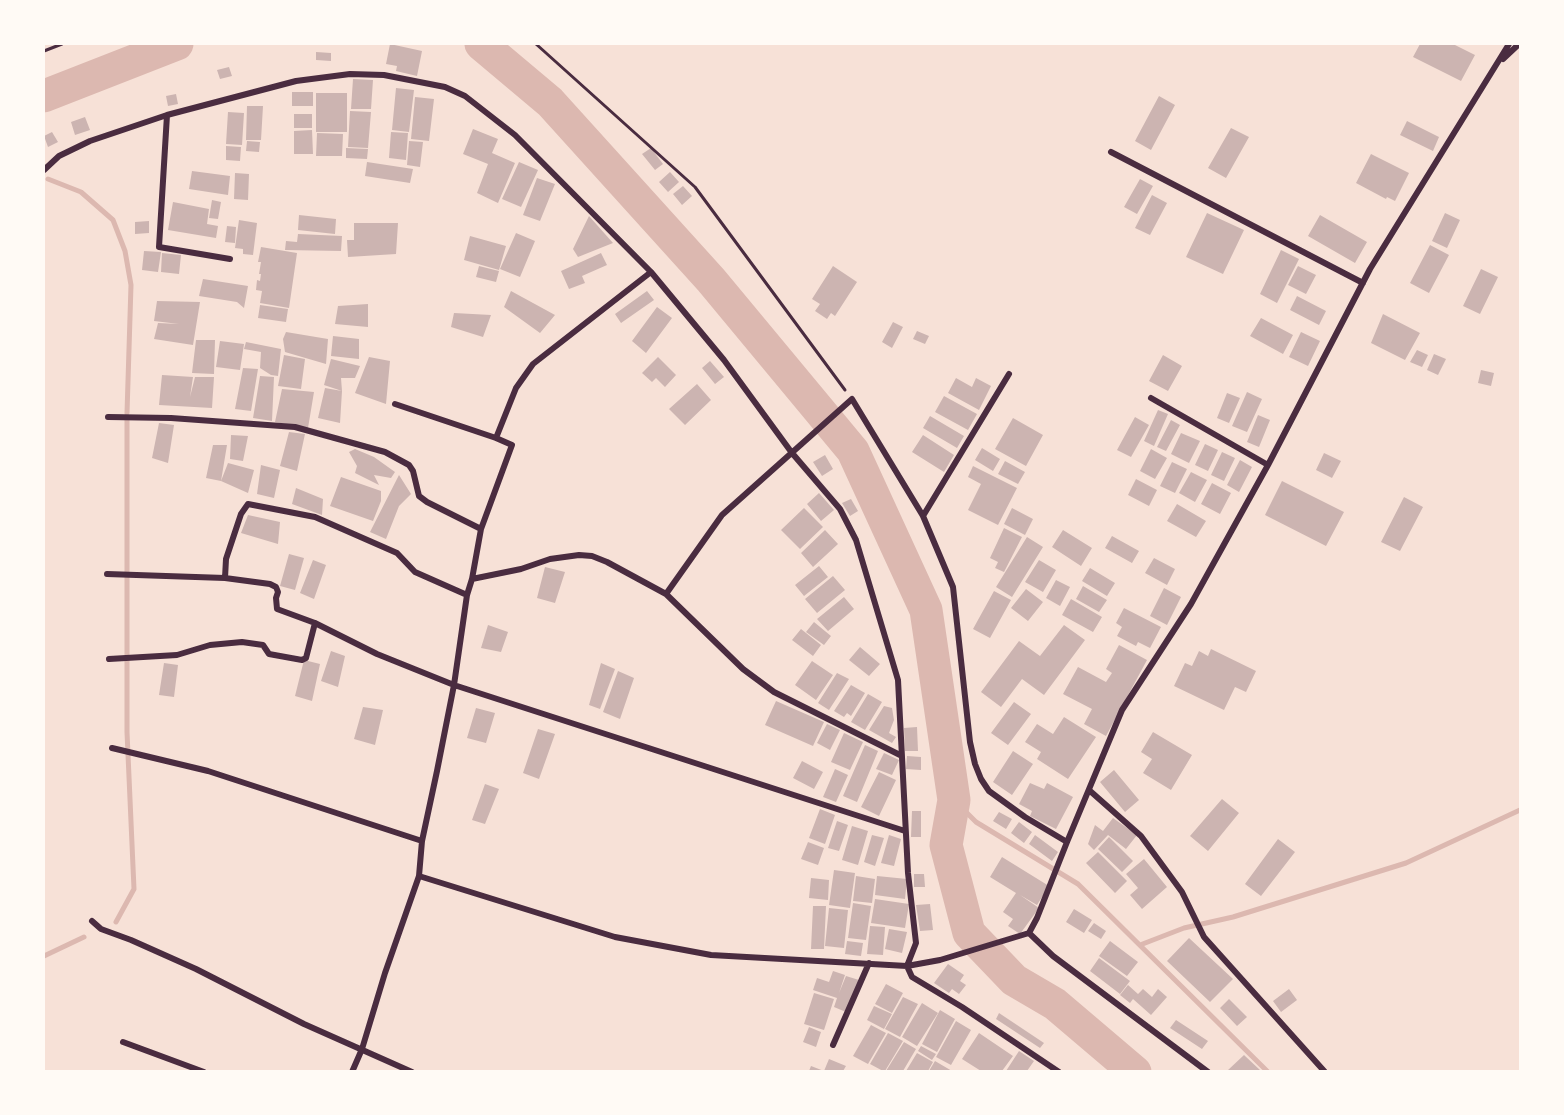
<!DOCTYPE html>
<style>
body{margin:0}
#map{position:relative;width:1564px;height:1115px;overflow:hidden;background:#f7e1d7;font-family:"Sofia Sans Condensed",sans-serif}
canvas{display:block}
.frame{position:absolute;inset:0;border:45px solid #fffaf5;pointer-events:none}
</style>
<div id="map">
<canvas width="1564" height="1115"></canvas>
<div class="frame"></div>
</div>
<script>
const g = document.querySelector('canvas').getContext('2d');
g.lineJoin = 'round';
const shape = rows => new Path2D(rows.map(r => 'M' + r).join(''));
function trace(path, color, width, dash) { g.strokeStyle = color; g.lineWidth = width; g.lineCap = dash ? 'butt' : 'round'; g.setLineDash(dash || []); g.stroke(path); }
function fill(path, color) { g.fillStyle = color; g.fill(path, 'evenodd'); }
trace(shape([
 [48,179,81,192,113,220,125,251,131,285,127,413],
 [954,800,976,822,1078,884,1268,1072],
 [116,922,134,889,127,732,127,420],
 [1140,945,1184,928,1233,917,1406,863,1520,810],
 [44,956,84,937]
]), '#dcb8b0', 5);
trace(shape([
 [481,44,550,102,711,280,853,451,926,610,954,800,946,845,969,933,1014,980,1055,1004,1135,1072],
 [44,96,177,44]
]), '#dcb8b0', 33);
fill(shape([
 [390,44,422,51,417,76,396,71,397,66,386,64],
 [1420,44,1453,44,1475,55,1461,81,1413,57],
 [316,52,331,53,331,61,316,60],
 [229,67,232,76,220,79,217,70],
 [353,79,373,80,371,109,351,109],
 [396,88,414,90,409,132,392,130],
 [292,92,313,92,313,106,292,106],
 [316,93,347,93,347,132,316,132],
 [176,94,178,104,168,106,166,96],
 [1159,96,1175,105,1151,150,1135,141],
 [415,97,434,99,429,141,411,139],
 [247,106,263,106,261,140,246,140],
 [350,111,371,112,368,148,348,147],
 [228,112,244,113,242,145,226,144],
 [294,114,312,114,312,128,294,128],
 [85,117,90,130,75,135,71,122],
 [1407,121,1439,137,1433,151,1400,135],
 [1231,128,1249,137,1226,178,1208,168],
 [473,129,498,139,492,153,515,163,498,203,477,193,488,164,463,154],
 [312,130,313,154,294,154,294,131],
 [52,132,58,142,48,147,44,136],
 [391,132,408,133,406,160,389,158],
 [317,133,343,134,342,156,316,156],
 [247,141,260,142,259,152,246,151],
 [409,141,423,142,420,167,407,165],
 [226,146,241,147,240,161,226,160],
 [346,148,368,149,367,159,346,158],
 [651,148,663,164,655,170,642,154],
 [1371,154,1409,173,1395,201,1387,197,1386,199,1356,183],
 [367,162,413,169,410,183,365,176],
 [519,162,538,170,521,207,502,199],
 [192,171,230,176,228,195,189,189],
 [670,172,679,182,668,192,659,182],
 [235,173,249,174,248,200,234,199],
 [537,178,555,184,540,221,523,215],
 [1140,179,1153,186,1137,214,1124,207],
 [683,186,692,196,682,205,673,194],
 [1152,195,1167,203,1150,235,1135,228],
 [212,200,221,202,218,219,209,218],
 [173,202,209,209,207,224,218,226,216,238,168,230],
 [1207,213,1244,230,1223,274,1186,257],
 [1445,213,1460,220,1447,248,1432,241],
 [299,215,336,219,335,234,298,230],
 [1320,215,1367,242,1355,263,1308,236],
 [589,216,613,243,578,257,573,249],
 [239,220,257,223,253,255,243,254,243,249,235,248],
 [149,221,149,233,135,234,135,222],
 [354,223,398,223,396,254,348,257,347,240,354,240],
 [227,226,236,227,235,243,225,242],
 [516,233,535,241,520,277,500,269],
 [298,234,342,236,341,251,285,250,286,241,297,242],
 [470,236,506,246,499,270,464,260],
 [1430,245,1449,255,1429,293,1410,283],
 [261,247,297,253,289,308,260,303,262,291,256,290,257,280,260,281,261,274,259,274,261,262,258,262],
 [1281,250,1299,259,1277,303,1260,294],
 [144,251,161,252,158,272,142,270],
 [162,253,181,255,179,274,161,272],
 [601,253,607,265,582,276,585,283,569,289,561,271],
 [479,266,499,271,496,282,476,277],
 [833,266,857,282,835,316,831,313,827,319,815,311,820,304,812,299],
 [1298,266,1316,275,1306,294,1288,285],
 [1481,269,1498,277,1480,314,1463,306],
 [203,279,248,286,244,308,237,302,199,296],
 [511,291,555,315,540,333,504,307],
 [647,291,654,300,621,323,615,314],
 [1297,296,1326,311,1319,325,1290,310],
 [157,301,200,302,193,345,154,339,158,323,179,324,154,321],
 [368,304,368,327,335,324,338,306],
 [260,305,288,309,286,322,258,318],
 [657,307,672,318,646,353,632,341],
 [454,313,491,315,483,337,451,327],
 [1383,314,1420,333,1405,360,1371,343],
 [1261,318,1293,335,1283,354,1250,336],
 [893,322,903,327,892,348,882,342],
 [917,331,929,336,925,344,913,339],
 [286,332,328,339,326,364,285,352,283,339],
 [1301,332,1320,341,1308,366,1289,357],
 [333,336,359,339,359,359,331,356],
 [196,340,215,340,214,374,192,373],
 [220,341,244,344,240,370,216,367],
 [246,342,281,349,278,376,271,375,260,368,261,352,244,349],
 [1417,350,1428,355,1422,367,1410,362],
 [1434,354,1446,359,1438,375,1427,370],
 [284,355,305,359,301,389,278,386],
 [1163,355,1182,366,1168,391,1149,381],
 [369,357,390,361,386,404,355,393],
 [658,357,676,375,665,387,656,378,652,382,642,373],
 [331,359,360,366,355,378,341,378,342,391,340,423,318,418,325,388,342,391,324,385],
 [710,361,724,377,715,384,702,368],
 [243,368,258,369,251,411,235,409],
 [1481,370,1494,373,1491,386,1478,383],
 [162,375,193,377,190,397,195,377,214,377,212,408,159,405],
 [260,376,274,377,272,421,253,418],
 [956,378,972,387,976,378,991,386,979,410,948,393],
 [697,384,711,400,685,425,669,409],
 [282,389,314,392,308,428,275,422],
 [1247,392,1262,399,1247,432,1232,426],
 [1227,393,1240,398,1229,423,1217,418],
 [944,396,977,414,968,430,935,412],
 [1158,410,1168,414,1154,446,1144,441],
 [1258,415,1270,420,1259,447,1247,442],
 [930,416,964,436,957,448,923,428],
 [1135,417,1149,425,1131,457,1117,450],
 [1013,418,1043,435,1026,466,995,449],
 [1171,420,1180,425,1166,451,1157,447],
 [159,423,174,425,168,463,152,458],
 [289,432,305,434,297,471,280,466],
 [1181,433,1200,441,1189,463,1171,454],
 [231,435,248,436,243,461,230,459],
 [923,435,954,455,944,472,912,452],
 [1205,444,1218,450,1208,471,1195,465],
 [213,445,227,445,221,481,206,478],
 [982,448,1000,459,993,471,975,460],
 [355,449,374,457,395,472,391,478,374,475,379,485,355,473,357,466,349,452],
 [1151,449,1167,458,1155,479,1140,471],
 [1222,452,1235,458,1224,481,1211,475],
 [1324,453,1341,461,1332,478,1316,470],
 [825,455,833,469,822,476,813,462],
 [1240,460,1252,467,1239,492,1227,485],
 [1005,461,1025,472,1018,484,998,474],
 [1172,462,1187,469,1175,493,1160,486],
 [228,463,254,470,248,493,221,481],
 [261,465,280,470,274,498,257,494],
 [973,466,1017,488,998,525,968,510,981,484,968,477],
 [1191,472,1207,480,1195,502,1179,493],
 [399,475,411,494,399,506,386,539,370,532],
 [341,477,381,491,381,501,373,521,330,506],
 [1136,479,1157,490,1149,506,1128,495],
 [1282,481,1344,512,1326,546,1265,515],
 [1212,483,1231,493,1220,514,1201,504],
 [296,488,323,499,322,515,292,504],
 [819,493,834,510,821,521,807,504],
 [1404,497,1423,507,1400,551,1381,542],
 [851,499,858,511,850,516,842,503],
 [1177,504,1206,521,1196,537,1167,521],
 [804,508,823,527,800,549,781,530],
 [1012,508,1033,519,1025,535,1004,524],
 [248,515,280,522,278,544,241,533],
 [1004,528,1022,537,1004,572,995,568,998,562,990,558],
 [825,530,838,544,813,567,801,553],
 [1063,530,1092,548,1081,566,1052,547],
 [1112,536,1139,551,1132,563,1105,548],
 [1027,537,1043,547,1012,597,996,587],
 [289,554,304,558,295,590,280,586],
 [1154,558,1175,569,1167,585,1145,573],
 [313,560,326,565,314,599,300,593],
 [1039,560,1056,570,1043,592,1025,582],
 [819,566,828,577,804,596,795,585],
 [545,567,565,572,555,603,537,598],
 [1090,568,1115,583,1107,596,1082,581],
 [833,576,845,590,817,613,805,599],
 [1056,580,1070,587,1060,606,1046,598],
 [1083,586,1107,600,1099,612,1076,599],
 [1164,588,1181,597,1167,625,1150,616],
 [1026,589,1043,602,1028,621,1011,608],
 [994,591,1011,600,990,638,973,629],
 [844,597,854,609,828,631,817,619],
 [1071,599,1102,617,1093,632,1062,615],
 [1124,608,1161,627,1150,648,1138,642,1136,646,1117,636,1122,627,1116,623],
 [814,622,831,636,824,645,806,632],
 [488,625,508,632,501,652,481,648],
 [1064,625,1085,640,1044,695,1022,679,1001,707,981,692,1019,641,1040,656],
 [801,629,821,645,813,656,792,640],
 [1119,645,1147,660,1106,736,1084,724,1092,709,1063,694,1078,667,1106,682,1112,673,1106,669],
 [860,647,880,664,869,676,849,660],
 [1211,649,1256,671,1246,692,1235,687,1224,710,1174,686,1185,663,1192,666,1199,651,1208,656],
 [331,651,345,656,338,687,321,681],
 [304,660,320,664,312,701,295,696],
 [812,661,833,675,816,700,795,685],
 [164,663,178,665,174,697,159,695],
 [601,663,615,669,600,709,589,705],
 [618,671,634,678,620,719,603,712],
 [837,673,849,679,829,710,818,703],
 [851,685,865,693,851,716,847,713,844,717,834,711],
 [868,694,882,702,865,730,851,722],
 [776,701,824,722,813,746,765,725],
 [1014,702,1031,714,1008,745,991,733],
 [884,706,892,708,894,720,889,733,896,737,892,743,869,730],
 [363,707,383,710,375,745,354,739],
 [476,708,495,713,486,743,467,738],
 [1064,717,1096,737,1068,779,1037,759,1041,752,1025,742,1037,724,1053,734],
 [827,724,840,730,830,750,817,743],
 [917,727,918,751,905,751,904,728],
 [538,729,555,734,539,779,523,773],
 [1153,732,1192,755,1171,790,1143,773,1152,759,1141,752],
 [844,733,863,742,850,770,831,762],
 [865,745,878,751,857,802,843,796],
 [1013,751,1033,764,1012,795,993,782],
 [884,753,899,760,892,775,876,769],
 [907,756,921,757,921,770,906,769],
 [802,761,823,772,814,789,793,778],
 [835,769,848,775,836,802,823,797],
 [1114,770,1139,800,1125,812,1100,782],
 [879,772,896,780,879,816,861,807],
 [1030,783,1044,789,1047,783,1073,797,1056,829,1030,816,1032,811,1019,804],
 [485,784,499,789,485,824,472,820],
 [1222,799,1239,813,1208,851,1190,836],
 [820,809,835,815,825,844,809,838],
 [912,811,921,811,921,837,911,837],
 [999,812,1012,819,1006,829,993,821],
 [1113,818,1137,835,1126,849,1108,835,1094,850,1088,844,1095,825,1103,831],
 [837,821,848,825,839,851,828,848],
 [1019,822,1032,832,1024,843,1011,833],
 [852,826,868,831,858,865,842,860],
 [872,835,884,838,875,866,864,862],
 [889,835,901,839,894,866,881,863],
 [1035,835,1058,852,1052,861,1029,844],
 [1109,837,1133,861,1122,872,1098,849],
 [1278,839,1295,852,1261,896,1245,884],
 [808,842,824,848,818,865,801,859],
 [1098,852,1127,881,1115,893,1086,863],
 [1002,857,1049,886,1037,905,1020,895,1039,908,1020,934,1008,926,1013,919,1003,912,1016,893,990,877],
 [1144,859,1167,887,1142,909,1130,895,1138,888,1126,874],
 [834,870,855,873,850,908,829,905],
 [914,874,924,874,925,887,914,887],
 [856,876,875,879,872,903,853,901],
 [877,876,907,879,905,899,875,895],
 [811,878,829,880,828,900,809,898],
 [875,899,909,904,905,928,871,923],
 [853,903,871,906,866,940,848,938],
 [930,904,933,930,920,931,916,905],
 [813,906,826,906,824,949,811,949],
 [829,908,848,910,844,948,825,946],
 [1074,909,1092,920,1084,933,1066,922],
 [1094,923,1106,931,1101,939,1088,931],
 [870,926,885,927,883,955,867,954],
 [889,929,907,932,902,953,885,949],
 [1189,938,1233,979,1210,1002,1167,961],
 [847,941,863,943,861,956,845,954],
 [1110,941,1138,962,1127,976,1099,956],
 [1099,958,1130,981,1120,994,1090,971],
 [948,964,964,975,960,981,966,985,959,994,952,989,949,993,934,983],
 [833,971,845,975,839,993,846,976,859,980,846,1012,834,1007,837,998,813,990,817,978,829,982],
 [886,984,903,993,892,1013,875,1004],
 [1128,985,1138,994,1143,989,1152,997,1158,989,1167,997,1151,1015,1133,999,1130,1003,1120,995],
 [1289,989,1297,1000,1281,1012,1273,1001],
 [814,993,834,999,824,1030,804,1024],
 [903,997,918,1004,900,1037,885,1029],
 [1229,999,1247,1017,1237,1026,1220,1008],
 [922,1003,938,1013,917,1046,902,1037],
 [874,1006,892,1014,884,1029,867,1020],
 [940,1010,955,1019,937,1052,922,1044],
 [999,1013,1044,1043,1040,1048,996,1019],
 [1176,1020,1208,1041,1202,1049,1170,1028],
 [956,1021,971,1030,951,1065,936,1057],
 [871,1025,886,1033,868,1064,853,1056],
 [809,1027,821,1032,816,1047,803,1042],
 [888,1033,903,1041,885,1071,883,1071,870,1064],
 [979,1033,1013,1056,1002,1071,981,1071,962,1059],
 [904,1042,916,1049,903,1071,886,1071],
 [921,1046,936,1054,932,1060,918,1051],
 [1019,1051,1034,1061,1027,1071,1006,1071],
 [917,1053,933,1062,928,1071,906,1071],
 [1244,1055,1261,1071,1227,1071],
 [829,1059,846,1066,843,1071,809,1071,811,1066,824,1071],
 [935,1061,952,1071,929,1071]
]), '#ccb4b1');
trace(shape([
 [536,44,695,187,845,390],
 [44,51,62,44]
]), '#4a2c40', 3);
trace(shape([
 [1503,59,1519,44],
 [167,115,159,247,230,259],
 [1111,152,1363,283],
 [44,170,59,156,90,141,167,115,296,81,350,74,384,75,445,87,465,96,515,135,651,272,724,360,792,453,840,509,856,540,898,680,908,873,916,943,907,966,912,977,962,1007,1059,1072],
 [1151,398,1268,465],
 [395,404,496,438],
 [108,417,171,418,295,427,385,452,409,465,413,471,419,496,427,502,481,529],
 [923,516,1009,374],
 [107,574,225,578,270,584,276,587,278,592,276,598,277,609,315,623,377,654,454,685,905,831],
 [225,578,226,559,241,514,248,504,315,517,397,553,415,572,467,595],
 [472,579,521,569,550,559,579,555,592,556,607,562,666,594,743,669,774,692,900,755],
 [666,594,722,515,852,399,923,516,953,587,970,742,975,764,981,779,989,791,1025,817,1067,842],
 [109,659,177,655,210,645,242,642,263,645,269,654,302,660,306,658,315,623],
 [112,748,208,771,422,841],
 [1089,790,1141,836,1182,892,1204,937,1325,1072],
 [419,876,615,937,711,955,907,966,940,960,1029,933,1037,918,1067,842,1122,710,1191,604,1268,465,1370,269,1509,44],
 [92,921,101,929,131,940,196,969,304,1024,412,1072],
 [1029,933,1053,956,1208,1072],
 [123,1042,204,1072],
 [833,1045,869,963],
 [352,1072,362,1049,385,973,419,876,422,841,437,771,454,685,467,595,472,579,481,529,512,445,496,438,516,388,533,364,651,272]
]), '#4a2c40', 6);
</script>
